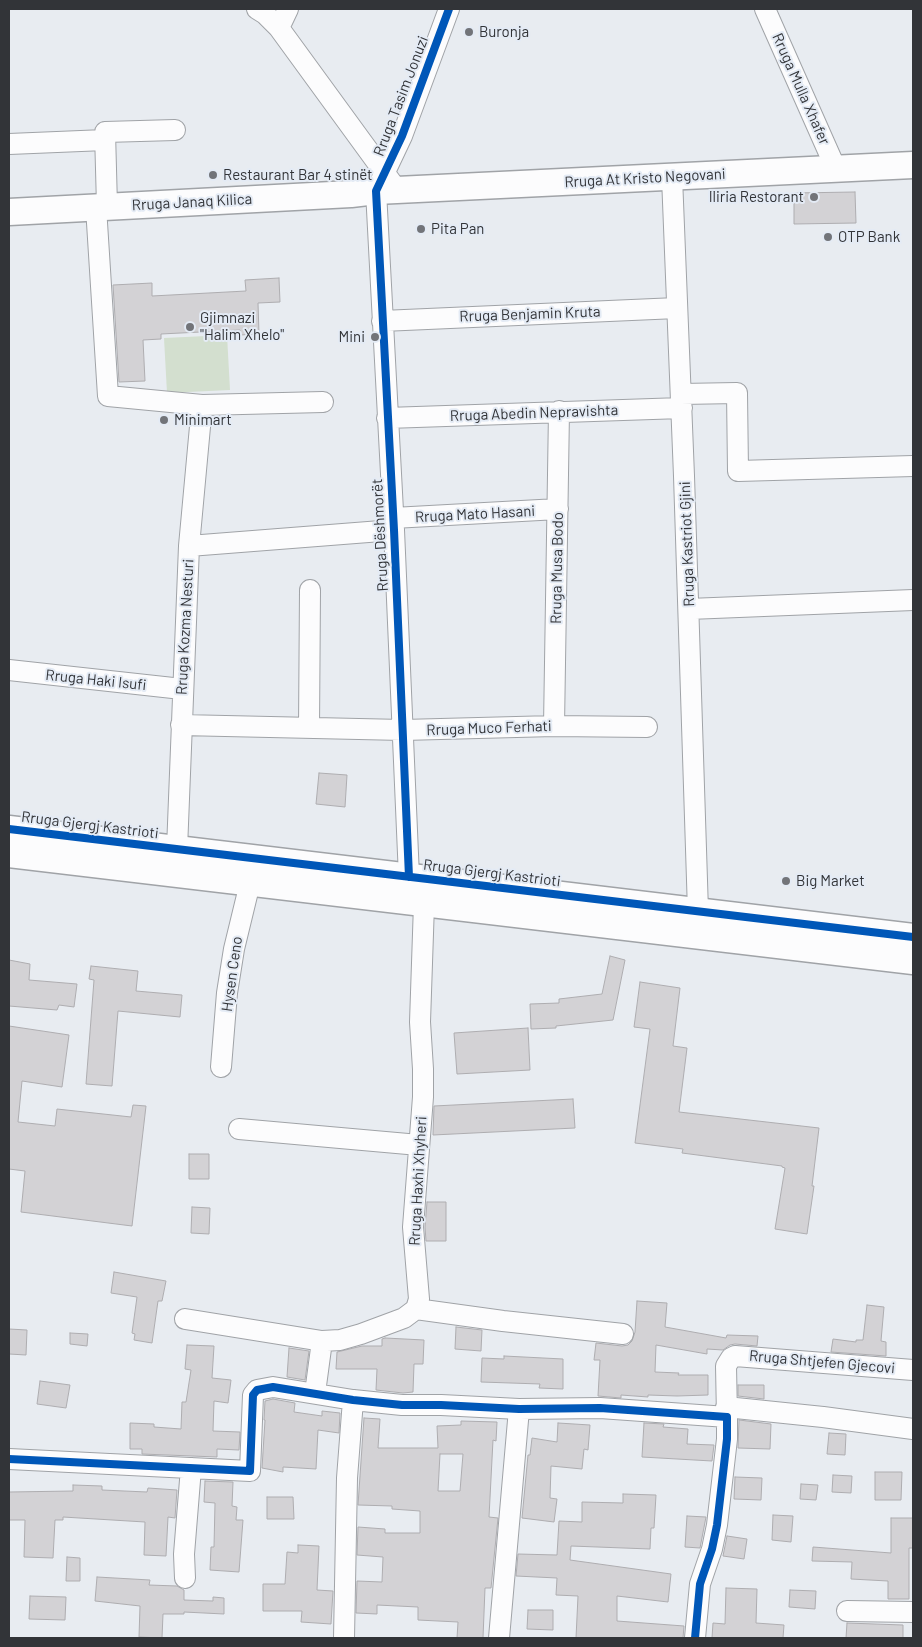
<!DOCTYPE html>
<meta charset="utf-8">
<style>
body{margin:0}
#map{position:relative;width:922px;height:1647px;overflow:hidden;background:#e8ecf1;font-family:Barlow,sans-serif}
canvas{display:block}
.frame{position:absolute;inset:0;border:10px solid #323438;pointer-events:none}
</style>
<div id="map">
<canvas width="922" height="1647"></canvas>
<div class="frame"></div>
</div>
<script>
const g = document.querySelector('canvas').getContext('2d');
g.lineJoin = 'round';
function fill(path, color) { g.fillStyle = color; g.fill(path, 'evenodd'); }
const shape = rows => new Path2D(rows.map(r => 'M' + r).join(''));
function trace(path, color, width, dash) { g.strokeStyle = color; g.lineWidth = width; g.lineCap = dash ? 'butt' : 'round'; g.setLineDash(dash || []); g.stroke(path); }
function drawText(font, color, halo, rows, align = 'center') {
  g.font = font + ' Barlow,sans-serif'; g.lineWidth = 4; g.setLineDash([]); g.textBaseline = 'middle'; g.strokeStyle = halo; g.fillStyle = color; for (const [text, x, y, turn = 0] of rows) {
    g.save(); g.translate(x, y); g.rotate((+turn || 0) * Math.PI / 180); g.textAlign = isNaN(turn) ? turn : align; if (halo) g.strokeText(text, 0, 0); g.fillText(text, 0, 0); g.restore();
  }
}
fill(shape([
 [227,335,230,390,167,393,164,338]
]), '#d3dfcf');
const building = shape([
 [855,192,856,223,794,224,794,193,855,192],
 [279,278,280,302,258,303,259,334,240,335,240,330,161,334,161,339,143,340,145,381,119,382,113,285,152,283,152,296,246,291,245,280,279,278],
 [319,773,347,775,345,807,316,804,319,773],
 [610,956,625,960,613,1020,556,1026,556,1028,531,1029,530,1004,559,1003,559,999,602,994,610,956],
 [9,960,30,964,29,980,77,984,74,1007,59,1005,57,1010,9,1006,9,960],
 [91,966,138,971,136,991,182,995,180,1017,118,1011,112,1086,86,1084,94,980,89,979,91,966],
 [640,982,680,988,673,1046,687,1048,679,1112,819,1128,812,1186,814,1186,807,1234,775,1229,785,1168,782,1167,782,1166,682,1153,683,1149,635,1143,650,1029,634,1027,640,982],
 [9,1026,69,1035,62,1087,22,1081,18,1122,55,1126,57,1109,131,1117,133,1105,146,1106,132,1226,21,1212,25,1171,9,1169,9,1026],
 [528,1028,530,1070,457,1074,454,1033,528,1028],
 [573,1099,575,1128,433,1135,434,1106,573,1099],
 [189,1154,209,1154,209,1179,189,1179,189,1154],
 [427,1202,446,1202,446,1241,426,1241,425,1227,427,1202],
 [192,1207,210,1208,209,1234,191,1233,192,1207],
 [114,1272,166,1281,162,1301,158,1301,152,1343,134,1340,135,1334,132,1333,137,1297,111,1293,114,1272],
 [637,1301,667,1303,665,1327,726,1338,727,1335,758,1336,757,1346,735,1344,730,1345,723,1350,707,1349,707,1354,656,1345,655,1372,679,1373,678,1375,708,1375,708,1395,677,1396,648,1395,648,1397,621,1395,621,1398,598,1396,600,1360,594,1360,596,1343,622,1346,628,1345,632,1341,635,1332,637,1301],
 [867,1305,884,1307,881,1341,886,1342,886,1356,831,1352,833,1339,856,1342,856,1340,863,1340,867,1305],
 [456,1327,482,1330,481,1351,455,1349,456,1327],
 [9,1329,27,1330,26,1355,9,1354,9,1329],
 [70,1333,88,1334,87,1346,70,1344,70,1333],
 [385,1338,424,1340,423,1364,414,1364,413,1392,403,1393,376,1390,377,1369,336,1369,337,1352,362,1346,382,1346,382,1339,385,1338],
 [187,1345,214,1346,212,1378,231,1380,228,1403,214,1401,213,1431,240,1432,239,1450,217,1449,217,1457,142,1454,142,1449,130,1449,130,1423,154,1424,154,1427,181,1429,182,1402,186,1402,191,1370,185,1369,187,1345],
 [289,1348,309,1351,305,1380,287,1377,289,1348],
 [504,1356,563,1359,563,1389,539,1388,540,1384,481,1382,482,1358,504,1359,504,1356],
 [40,1381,70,1385,66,1408,37,1404,40,1381],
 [738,1385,764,1385,764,1399,738,1396,738,1385],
 [273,1399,295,1403,294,1412,322,1416,322,1411,340,1413,339,1433,318,1430,316,1469,283,1467,283,1472,262,1468,265,1420,264,1420,265,1401,273,1399],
 [364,1418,380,1419,378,1448,438,1448,437,1426,461,1425,461,1421,497,1422,496,1441,493,1440,489,1517,498,1518,491,1588,485,1588,483,1638,457,1638,458,1622,418,1620,418,1607,377,1605,377,1614,356,1613,357,1581,382,1582,383,1557,357,1555,358,1527,385,1529,385,1533,420,1533,420,1511,392,1509,392,1506,358,1505,364,1418],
 [440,1454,463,1454,460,1491,438,1491,440,1454],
 [739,1420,771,1424,770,1449,738,1448,739,1420],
 [558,1423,590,1425,588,1450,584,1449,582,1469,551,1466,550,1498,557,1499,554,1522,522,1518,528,1455,530,1455,532,1438,557,1442,558,1423],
 [644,1423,664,1424,663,1427,688,1429,687,1444,714,1445,712,1461,642,1457,644,1423],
 [829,1433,846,1434,845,1455,827,1454,829,1433],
 [875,1472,902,1472,901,1500,875,1500,875,1472],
 [833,1475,852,1476,851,1493,832,1492,833,1475],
 [735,1477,762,1478,761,1500,734,1499,735,1477],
 [205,1481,233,1482,232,1506,237,1507,236,1520,243,1520,239,1572,210,1570,211,1547,214,1547,215,1503,204,1502,205,1481],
 [801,1484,818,1485,816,1500,800,1499,801,1484],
 [73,1485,102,1486,102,1490,147,1492,148,1488,177,1490,175,1518,168,1517,166,1556,144,1555,145,1522,63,1517,63,1520,55,1520,53,1558,24,1557,25,1520,9,1520,9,1492,73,1491,73,1485],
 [623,1494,656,1495,654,1528,651,1528,650,1549,571,1546,570,1560,671,1574,668,1602,617,1596,617,1621,684,1626,683,1638,576,1638,578,1596,556,1595,557,1578,516,1576,518,1554,557,1555,559,1521,582,1522,582,1502,623,1503,623,1494],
 [267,1497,293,1497,294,1519,267,1519,267,1497],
 [773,1515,793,1516,791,1542,772,1540,773,1515],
 [687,1516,706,1517,700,1548,685,1547,687,1516],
 [891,1518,913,1518,913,1548,909,1548,909,1599,888,1599,888,1581,851,1579,852,1562,812,1561,813,1547,891,1553,891,1518],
 [727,1536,747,1539,744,1559,723,1556,727,1536],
 [298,1545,319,1546,317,1590,333,1591,331,1624,301,1622,302,1611,263,1611,263,1584,285,1584,287,1552,298,1553,298,1545],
 [67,1557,80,1558,80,1581,66,1581,67,1557],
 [97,1577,150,1580,149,1585,177,1586,184,1590,184,1600,213,1601,213,1597,224,1598,224,1614,184,1612,184,1614,163,1614,162,1638,139,1637,140,1606,95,1601,97,1577],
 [726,1588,757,1589,756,1623,784,1625,783,1638,712,1638,713,1623,725,1624,726,1588],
 [790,1590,816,1591,815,1609,789,1607,790,1590],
 [30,1596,66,1597,65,1620,29,1619,30,1596],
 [528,1610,553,1610,553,1630,527,1629,528,1610],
 [847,1623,903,1625,903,1638,846,1638,847,1623]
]);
fill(building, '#d3d2d5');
trace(building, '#aeadb0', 1);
const minor = shape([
 [257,9,265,14,279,28,392,183],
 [765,9,836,169],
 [279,28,288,9],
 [9,144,105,140],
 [672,177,684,476,698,911],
 [107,206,105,132,175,130],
 [96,207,108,396,202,405,323,402],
 [382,321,677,308],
 [681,394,737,393,738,471,913,466],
 [387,418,682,408],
 [393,518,558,509],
 [189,546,394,530],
 [689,609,913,600],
 [9,670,182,689],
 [181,725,403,730,554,726,647,727],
 [554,726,559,411],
 [309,728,310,590],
 [177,849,189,546,202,405],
 [409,877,394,530,376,191,402,136,449,9],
 [221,1067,227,993,234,949,250,883],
 [239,1129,419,1145],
 [416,1309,503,1321,623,1334],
 [185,1319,322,1341,340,1340,361,1334,404,1318,416,1309,419,1299,413,1227,423,1097,423,1069,420,1022,424,904],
 [315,1393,322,1341],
 [726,1407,823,1417,913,1429],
 [727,1417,726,1366,731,1358,735,1356,913,1370],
 [9,1459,250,1471,253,1395,257,1390,273,1387,353,1400,402,1405,441,1405,519,1409,600,1408,727,1417,727,1439,717,1525,712,1549,700,1584,695,1638],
 [185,1578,184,1554,191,1468],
 [847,1611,913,1612],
 [344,1638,347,1478,353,1400],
 [499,1638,519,1409]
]);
const major = shape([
 [9,212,351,194,376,191,913,165],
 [9,829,913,937],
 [9,854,913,961]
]);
trace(minor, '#a0a3a7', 22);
trace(major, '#a0a3a7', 29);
trace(minor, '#fcfcfd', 20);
trace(major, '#fcfcfd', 26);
trace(shape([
 [9,829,913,937],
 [409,877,394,530,376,191,402,136,449,9],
 [9,1459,250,1471,253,1395,257,1390,273,1387,353,1400,402,1405,441,1405,519,1409,600,1408,727,1417,727,1439,717,1525,712,1549,700,1584,695,1638]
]), '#0057b8', 8);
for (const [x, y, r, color] of [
 [469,32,5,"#727479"],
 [213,175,5,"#727479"],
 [814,197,5,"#727479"],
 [421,229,5,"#727479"],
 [828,237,5,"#727479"],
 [190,327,5,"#727479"],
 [375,337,5,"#727479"],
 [164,420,5,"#727479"],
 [786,881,5,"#727479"]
]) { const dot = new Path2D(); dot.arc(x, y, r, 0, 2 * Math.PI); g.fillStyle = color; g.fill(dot); trace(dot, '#e4ebf5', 2); }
drawText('15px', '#323438', '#e4ebf5', [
 ["Buronja",479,32],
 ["Restaurant Bar 4 stinët",223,175],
 ["Iliria Restorant",804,197,"right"],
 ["Pita Pan",431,229],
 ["OTP Bank",838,237],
 ["Gjimnazi",200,318],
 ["\"Halim Xhelo\"",200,335],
 ["Mini",365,337,"right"],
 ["Minimart",174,420],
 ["Big Market",796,881]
], 'left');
drawText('15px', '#323438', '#e4ebf5', [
 ["Rruga Mulla Xhafer",801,89,66],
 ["Rruga Tasim Jonuzi",401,96,-69],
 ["Rruga At Kristo Negovani",645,178,-3],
 ["Rruga Janaq Kilica",192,202,-3],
 ["Rruga Benjamin Kruta",530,314,-2],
 ["Rruga Abedin Nepravishta",534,413,-2],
 ["Rruga Mato Hasani",475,514,-3],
 ["Rruga Dëshmorët",380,535,-93],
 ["Rruga Kastriot Gjini",687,544,-92],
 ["Rruga Musa Bodo",557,568,-89],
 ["Rruga Kozma Nesturi",185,627,-87],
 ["Rruga Haki Isufi",96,680,6],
 ["Rruga Muco Ferhati",489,728,-2],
 ["Rruga Gjergj Kastrioti",90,825,7],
 ["Rruga Gjergj Kastrioti",492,873,7],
 ["Hysen Ceno",232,974,-82],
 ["Rruga Haxhi Xhyheri",418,1181,-87],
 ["Rruga Shtjefen Gjecovi",822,1362,5]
]);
</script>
